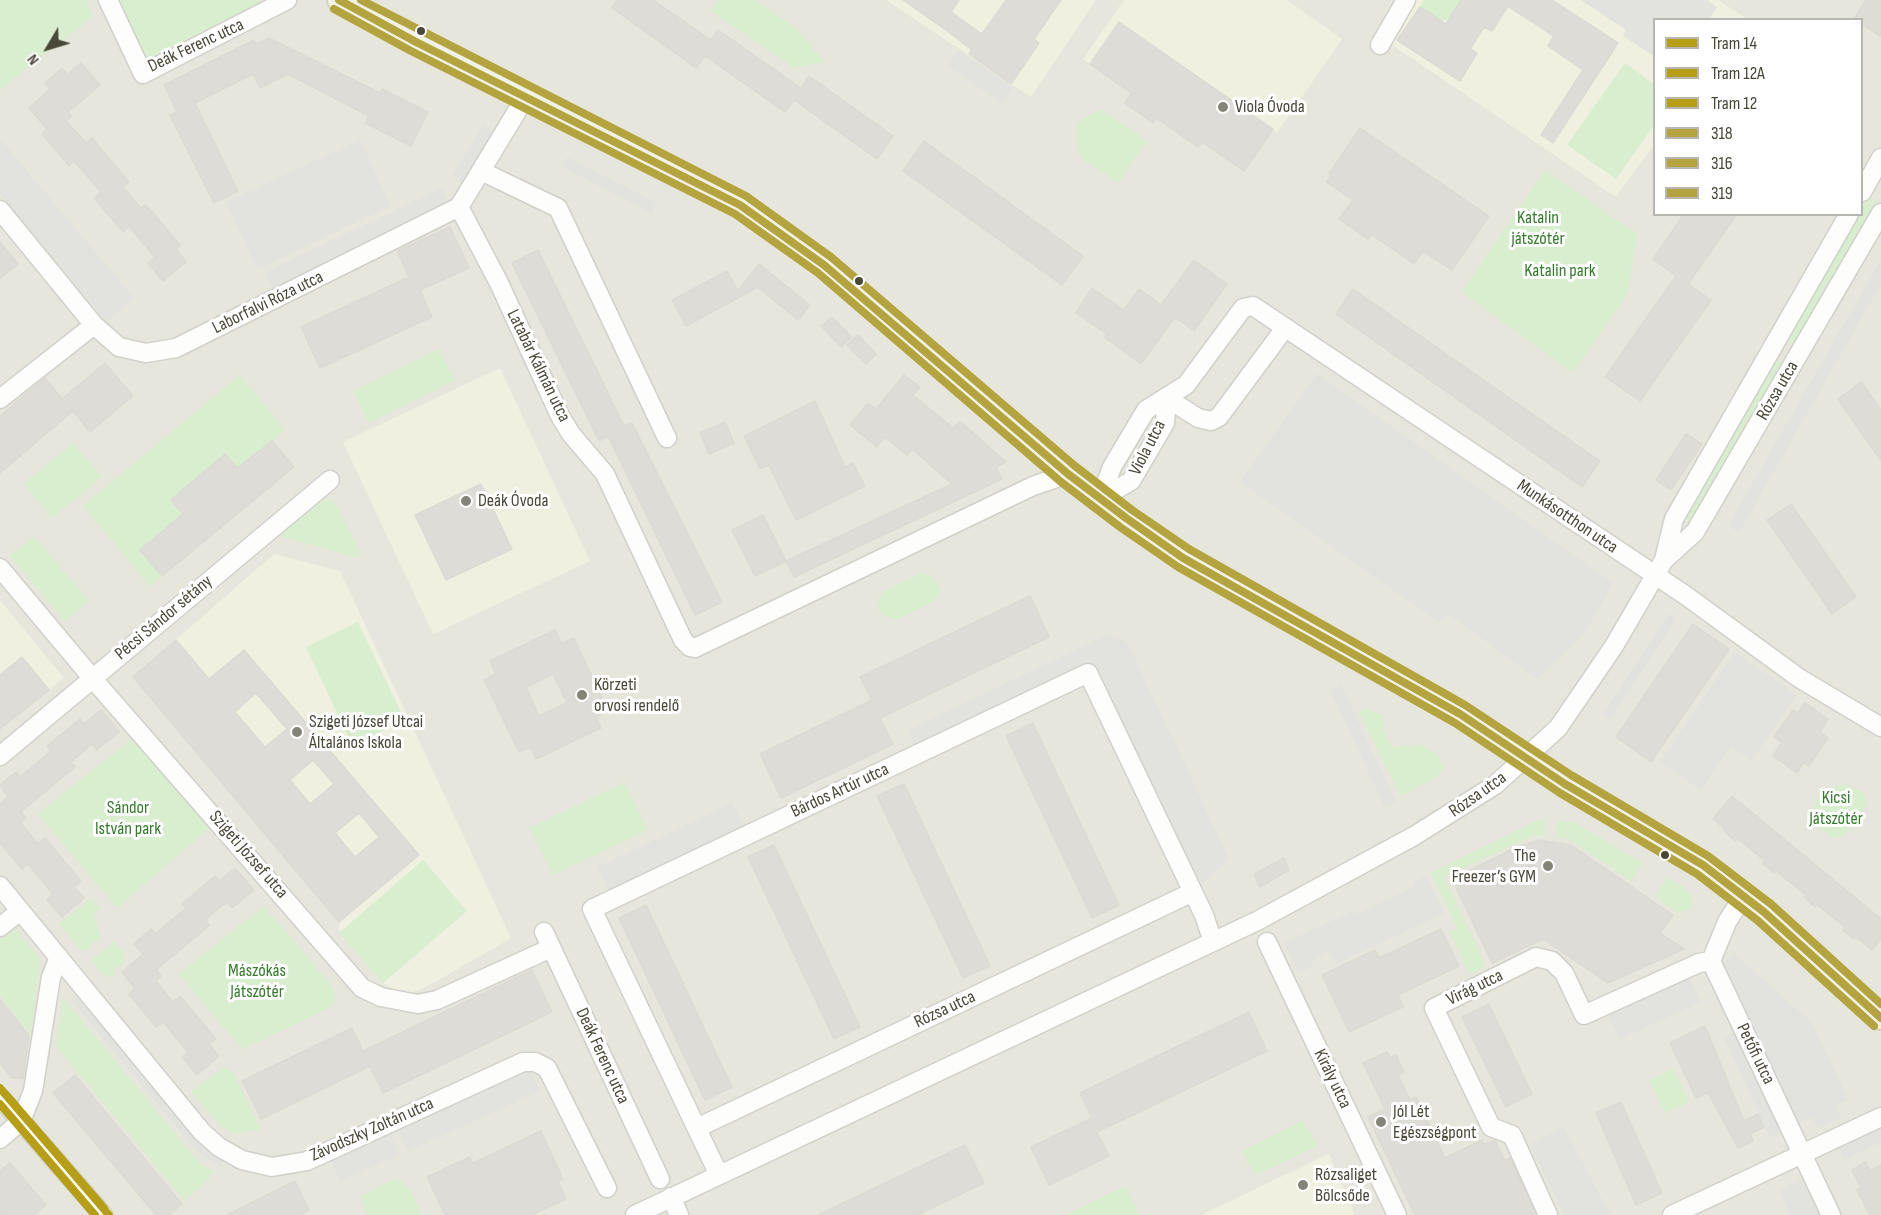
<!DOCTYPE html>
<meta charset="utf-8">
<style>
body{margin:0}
#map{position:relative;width:1881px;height:1215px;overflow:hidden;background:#f3f3ee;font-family:"Sofia Sans Condensed",sans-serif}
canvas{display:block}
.legend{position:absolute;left:1653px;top:18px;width:210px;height:198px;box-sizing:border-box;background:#fff;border:2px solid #b7b6b0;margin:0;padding:8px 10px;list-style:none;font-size:18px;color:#4a4839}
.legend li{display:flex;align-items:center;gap:12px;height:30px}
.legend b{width:30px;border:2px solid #b7b6b0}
.north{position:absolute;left:18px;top:18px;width:60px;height:60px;-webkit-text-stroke:4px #fff;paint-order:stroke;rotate:232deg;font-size:16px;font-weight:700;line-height:24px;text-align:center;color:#4a4839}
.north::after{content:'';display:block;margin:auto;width:21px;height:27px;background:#4a4839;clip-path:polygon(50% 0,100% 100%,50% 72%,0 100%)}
</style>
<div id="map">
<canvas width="1881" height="1215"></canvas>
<ul class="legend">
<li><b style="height:8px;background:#b79e17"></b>Tram 14</li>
<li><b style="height:8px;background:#b79e17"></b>Tram 12A</li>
<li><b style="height:8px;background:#b79e17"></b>Tram 12</li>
<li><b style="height:8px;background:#b4a43f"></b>318</li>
<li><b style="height:8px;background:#b4a43f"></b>316</li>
<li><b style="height:8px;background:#b4a43f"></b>319</li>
</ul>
<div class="north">N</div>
</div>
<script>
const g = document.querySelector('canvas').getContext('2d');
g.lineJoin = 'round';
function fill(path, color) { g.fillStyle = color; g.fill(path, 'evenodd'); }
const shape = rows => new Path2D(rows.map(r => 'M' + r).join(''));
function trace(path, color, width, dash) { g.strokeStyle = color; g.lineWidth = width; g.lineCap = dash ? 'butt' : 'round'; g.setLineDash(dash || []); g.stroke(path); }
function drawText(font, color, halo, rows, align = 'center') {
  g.font = font + ' "Sofia Sans Condensed",sans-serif'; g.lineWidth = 6; g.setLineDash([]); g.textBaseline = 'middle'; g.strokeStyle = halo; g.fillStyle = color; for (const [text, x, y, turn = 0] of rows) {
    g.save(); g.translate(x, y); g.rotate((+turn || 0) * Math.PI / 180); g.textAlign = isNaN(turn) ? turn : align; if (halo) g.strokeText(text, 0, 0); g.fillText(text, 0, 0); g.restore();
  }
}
fill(shape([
 [0,0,1881,0,1881,1215,0,1215],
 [1654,20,1862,20,1862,214,1654,214]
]), '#e7e6dc');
fill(shape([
 [886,0,1096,0,1031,97],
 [1124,0,1287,0,1342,39,1277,133,1273,130,1244,171,1083,59],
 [1414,0,1718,0,1747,19,1654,20,1654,145,1616,197,1388,42],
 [500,368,590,561,433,634,343,442],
 [274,554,340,571,511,938,437,981,406,996,383,983,339,933,339,922,133,677],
 [0,600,64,678,49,690,22,657,0,675],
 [1329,1154,1355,1215,1200,1215,1201,1215]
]), '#f0f0e1');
fill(shape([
 [0,0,87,0,92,17,0,90],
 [115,0,256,0,266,6,144,66],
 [719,0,755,0,797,29,825,62,794,68,711,11],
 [1424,0,1461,0,1449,19,1443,21,1420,7],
 [1625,63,1654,84,1654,125,1616,179,1567,145],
 [1102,110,1147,141,1118,183,1080,157,1077,146,1077,124,1081,119],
 [1545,170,1637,234,1628,293,1573,373,1462,292],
 [1869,197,1876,201,1793,345,1786,341],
 [439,349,455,381,369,423,353,391],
 [1776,359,1783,363,1691,522,1684,519],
 [240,375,285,430,272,441,294,467,150,586,83,506],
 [73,443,102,477,52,518,24,484],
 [325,497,336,504,361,555,358,558,280,536,278,531,318,498],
 [34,536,89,601,65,621,10,556],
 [921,573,933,577,938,584,940,592,935,601,896,620,883,615,877,605,882,592],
 [358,622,405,721,352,745,306,647],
 [1366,709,1383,715,1384,732,1392,747,1421,745,1438,755,1443,768,1438,777,1403,795,1400,794,1359,712],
 [134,737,214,824,117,908,38,814],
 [625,782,648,830,553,875,530,828],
 [1846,784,1864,793,1867,805,1844,835,1832,838,1815,823,1815,803,1826,789],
 [1538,820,1545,820,1544,836,1535,835,1444,877,1486,966,1470,974,1450,932,1457,928,1431,873],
 [1557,821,1573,822,1643,863,1631,881,1569,839,1556,837],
 [423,860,467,911,383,983,339,933],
 [1667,878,1684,887,1692,896,1693,907,1679,913,1655,897],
 [91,898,100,908,94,913,100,938,83,952,59,924],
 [264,906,333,987,335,997,333,1005,325,1010,242,1049,179,974],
 [13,926,40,959,31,1035,0,996,0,936],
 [115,941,125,955,122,964,113,971,115,975,105,977,93,963,93,959],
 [63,997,192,1154,202,1165,214,1171,203,1186,184,1200,56,1046],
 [224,1067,234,1073,260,1129,235,1134,222,1127,191,1092],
 [1673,1069,1689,1102,1665,1113,1649,1080],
 [1303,1120,1317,1146,1255,1175,1242,1151],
 [400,1180,411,1191,422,1215,367,1215,362,1203,362,1196,390,1181],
 [1126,1186,1139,1215,1065,1215]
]), '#d9edcf');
fill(shape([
 [1581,0,1707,0,1717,7,1709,19,1654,20,1654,56,1623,36,1626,30],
 [958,51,1012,87,1002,103,948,66],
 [483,125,495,132,465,182,453,175],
 [0,139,134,298,107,321,0,194],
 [360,140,391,206,257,269,226,202],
 [567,157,657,203,652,213,562,167],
 [441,188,448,204,273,288,265,273],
 [1881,260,1881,284,1739,532,1728,526],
 [1317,374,1613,583,1585,632,1537,679,1448,613,1440,623,1240,482],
 [1669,614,1676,619,1610,720,1602,715],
 [1107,635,1118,637,1128,644,1229,859,1193,892,1088,674,919,753,908,730],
 [1735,652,1796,695,1752,760,1731,746,1701,790,1660,762],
 [1341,685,1396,802,1385,807,1330,690],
 [732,803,744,828,609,892,598,867],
 [1426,876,1444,913,1336,964,1330,952,1311,961,1313,966,1298,973,1284,943,1351,912,1357,914,1412,888,1414,882],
 [1733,953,1811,1022,1848,1100,1835,1106,1841,1118,1818,1128,1812,1117,1770,1137,1724,1038,1750,1025,1721,965],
 [1689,976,1701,1002,1620,1039,1608,1014],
 [80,993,225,1158,219,1167,196,1150,71,1000],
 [530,1068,540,1091,408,1151,397,1128],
 [1564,1127,1610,1215,1564,1215,1530,1144],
 [1881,1127,1881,1142,1844,1160,1838,1148],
 [389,1132,399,1155,340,1181,330,1158],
 [1804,1178,1821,1215,1790,1215,1779,1190]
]), '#e2e2de');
const building = shape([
 [617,0,653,0,711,40,718,30,801,88,809,76,893,136,877,159,794,100,785,112,705,56,696,68,612,8,617,0],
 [903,0,959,0,951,12,982,34,1006,0,1061,0,1034,39,1039,43,1011,84,969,54,972,50,946,30,903,0],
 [1461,0,1552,0,1618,43,1553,143,1541,135,1583,70,1548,46,1554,36,1508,6,1492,31,1484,27,1470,49,1477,53,1460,81,1397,40,1420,7,1446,24,1461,0],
 [1866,0,1881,0,1881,37,1862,24,1862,20,1854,19,1866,0],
 [1119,22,1273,129,1244,171,1202,142,1198,147,1156,118,1153,123,1125,103,1131,93,1090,64,1119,22],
 [269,38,380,93,382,89,428,112,411,146,365,123,369,116,288,74,260,88,253,74,195,103,238,191,214,203,170,115,177,112,164,85,254,40,256,44,269,38],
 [81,63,100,85,68,112,72,116,66,121,86,143,92,138,129,182,123,187,141,208,146,205,180,245,176,249,186,262,163,281,148,263,155,257,129,226,123,232,94,198,101,192,74,161,69,166,42,134,47,129,29,108,50,89,45,83,62,68,67,75,81,63],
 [1360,128,1489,216,1452,270,1423,251,1414,264,1371,234,1368,239,1339,219,1353,200,1326,182,1331,176,1329,174,1360,128],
 [924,141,1083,256,1062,285,903,171,924,141],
 [1684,214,1737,214,1688,284,1711,300,1640,401,1605,377,1676,276,1653,259,1684,214],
 [450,227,469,268,420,290,432,317,320,368,301,327,409,277,397,251,450,227],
 [0,242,18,264,0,279,0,242],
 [538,250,624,426,632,423,722,602,695,615,608,436,599,441,512,263,538,250],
 [1194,260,1227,284,1194,331,1175,317,1141,364,1104,337,1107,334,1076,313,1092,288,1124,310,1139,289,1161,305,1194,260],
 [759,264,810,305,798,320,758,287,686,326,672,300,727,271,738,291,759,264],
 [1353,289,1600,461,1582,487,1336,314,1353,289],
 [832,317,852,337,841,347,821,326,832,317],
 [858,335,876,354,866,364,847,345,858,335],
 [105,363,133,396,90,432,73,411,0,473,0,416,45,378,62,399,105,363],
 [904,375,920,387,913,395,953,428,960,421,1006,462,996,467,1002,479,794,577,786,561,952,484,912,449,907,455,885,437,877,447,850,425,868,403,876,409,904,375],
 [1861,382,1881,410,1881,461,1838,399,1861,382],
 [815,401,845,467,853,463,865,486,796,520,769,465,760,469,744,436,815,401],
 [725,422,734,443,709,454,700,433,725,422],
 [1686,434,1702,444,1671,490,1656,480,1686,434],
 [272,441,294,467,162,576,140,550,183,514,171,500,225,454,237,468,272,441],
 [481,484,512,549,446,580,415,515,481,484],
 [1791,504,1856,597,1832,614,1767,520,1791,504],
 [763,515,786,561,755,576,732,530,763,515],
 [1030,596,1049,637,880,718,893,744,781,798,760,754,872,700,860,677,1030,596],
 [1693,624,1729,649,1651,762,1616,737,1693,624],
 [555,630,561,643,574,638,608,711,596,717,601,728,536,759,531,747,519,752,484,680,496,674,490,661,555,630],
 [553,674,567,703,539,716,526,687,553,674],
 [176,640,209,679,244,650,419,855,339,922,133,677,176,640],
 [256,693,287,729,265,747,235,712,256,693],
 [313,760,334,784,310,804,290,780,313,760],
 [359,813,379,837,355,857,335,833,359,813],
 [22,657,49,690,0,729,0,675,22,657],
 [1805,703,1828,719,1820,732,1828,738,1809,766,1804,762,1797,773,1773,756,1782,742,1774,737,1793,710,1798,713,1805,703],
 [101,710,119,732,97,750,92,744,71,762,75,767,21,812,26,818,21,823,38,844,45,838,81,881,74,887,84,898,62,917,47,900,53,894,28,864,22,869,0,843,0,804,8,797,0,785,16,772,20,777,51,751,47,746,80,719,84,724,101,710],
 [1033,723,1119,905,1092,918,1006,736,1033,723],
 [904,784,990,966,963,978,877,796,904,784],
 [1732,796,1881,919,1881,939,1872,950,1856,937,1854,939,1843,930,1845,927,1817,905,1815,907,1804,897,1806,895,1776,871,1774,873,1763,864,1765,861,1737,838,1735,841,1724,831,1725,829,1713,819,1732,796],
 [1540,840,1571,845,1673,915,1660,933,1684,949,1608,983,1543,939,1492,963,1452,879,1519,846,1540,840],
 [774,845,860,1027,834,1039,748,857,774,845],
 [1284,858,1289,870,1260,887,1254,874,1284,858],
 [235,868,254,890,232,908,227,902,205,920,210,925,156,970,161,976,156,981,173,1002,180,996,216,1039,209,1044,219,1056,197,1075,182,1057,188,1052,163,1022,156,1027,129,994,135,989,122,972,143,954,134,944,151,929,155,934,186,908,182,904,215,876,219,881,235,868],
 [646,905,732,1087,705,1100,619,918,646,905],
 [1441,929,1459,966,1398,995,1403,1007,1349,1032,1322,975,1375,950,1379,958,1441,929],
 [532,970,552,1012,383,1093,370,1066,261,1119,242,1081,352,1028,363,1051,532,970],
 [0,999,29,1036,23,1079,12,1078,0,1063,0,999],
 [1489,1004,1532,1094,1506,1107,1462,1017,1489,1004],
 [1249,1012,1267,1051,1097,1132,1109,1156,1049,1185,1031,1147,1092,1118,1080,1093,1249,1012],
 [1705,1026,1744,1121,1758,1114,1764,1127,1750,1134,1753,1141,1738,1148,1708,1093,1696,1098,1670,1043,1705,1026],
 [1387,1052,1390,1057,1396,1055,1404,1072,1398,1075,1410,1100,1416,1097,1445,1158,1482,1140,1484,1144,1495,1141,1505,1161,1510,1158,1535,1213,1529,1215,1415,1215,1368,1117,1385,1109,1363,1063,1387,1052],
 [75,1075,182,1204,169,1215,156,1215,53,1093,75,1075],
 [1621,1102,1662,1193,1636,1205,1596,1113,1621,1102],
 [541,1131,563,1179,558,1181,566,1199,531,1215,445,1215,427,1177,470,1157,473,1163,541,1131],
 [965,1145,984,1183,917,1215,818,1215,965,1145],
 [1866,1162,1870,1171,1881,1165,1881,1215,1870,1215,1857,1190,1861,1188,1852,1170,1866,1162],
 [10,1163,46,1205,34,1215,0,1215,0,1171,10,1163],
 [295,1181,309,1210,300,1215,227,1215,295,1181]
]);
fill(building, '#dddcd6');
trace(building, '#dbdbd4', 1.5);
const minor = shape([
 [108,0,143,74,287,0],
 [1380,45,1406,0],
 [481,171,558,208,667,438],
 [1862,192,1881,158],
 [459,207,499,283,560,416,571,434,605,474,683,640,690,647,695,648,1033,486,1068,474],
 [0,210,94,325,119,347,146,353,176,348,459,207,525,98],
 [1167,398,1198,418,1211,421,1219,417,1285,328],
 [0,399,94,325],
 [1100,499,1112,467,1146,410,1186,385,1243,308,1253,306,1685,595,1799,678,1881,727],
 [1100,499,1131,481,1165,423,1167,398],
 [1664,560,1695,532,1881,213],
 [0,568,93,679,362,988,381,997,418,1004,437,1000,551,948],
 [0,756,330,480],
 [0,886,202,1132,219,1147,242,1160,272,1167,307,1161,523,1062,535,1062,547,1068,607,1188],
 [1744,895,1727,922,1711,961,1831,1215],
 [0,927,20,911],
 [544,932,660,1179],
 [1267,942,1397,1215],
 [0,1097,103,1215],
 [697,1128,1193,892],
 [0,1139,21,1121,33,1091,51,977,59,957],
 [719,1175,592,909,1088,673,1204,915,1213,942],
 [671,1197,679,1215],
 [635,1215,1257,921,1414,836,1495,785,1558,728,1614,646,1664,560,1674,519,1849,214],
 [1548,1215,1512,1135,1491,1127,1434,1008,1536,957,1552,961,1564,973,1584,1015,1699,963,1711,961],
 [1672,1215,1881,1117]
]);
const major = shape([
 [339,0,416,42,740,205,824,265,1068,474,1126,518,1183,558,1460,714,1565,784,1703,865,1764,912,1881,1018]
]);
trace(minor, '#d1d1cb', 21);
trace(major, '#d5d4bc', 26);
trace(minor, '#fdfdfc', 18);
trace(major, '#f2f1e6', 22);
trace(shape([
 [339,0,416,42,740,205,824,265,1068,474,1126,518,1183,558,1460,714,1565,784,1703,865,1764,912,1881,1018]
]), '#b4a43f', 8);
trace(shape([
 [334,9,411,51,735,214,818,273,1061,482,1120,527,1178,567,1455,723,1560,793,1697,874,1757,920,1874,1026]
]), '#b4a43f', 8);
trace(shape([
 [361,0,746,196,831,257,1075,466,1132,510,1189,549,1465,705,1571,775,1708,856,1771,904,1881,1004]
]), '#b4a43f', 8);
trace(shape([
 [0,1088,109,1215]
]), '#b79e17', 8);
trace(shape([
 [0,1104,95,1215]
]), '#b79e17', 8);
trace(shape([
 [8,1097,104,1208]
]), '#b79e17', 8);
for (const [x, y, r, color] of [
 [421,31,5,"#4a4839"],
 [1223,107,6,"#858478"],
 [859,281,5,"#4a4839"],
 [466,501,6,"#858478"],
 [582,695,6,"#858478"],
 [297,732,6,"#858478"],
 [1665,855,5,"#4a4839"],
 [1548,866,6,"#858478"],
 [1381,1122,6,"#858478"],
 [1303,1185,6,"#858478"]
]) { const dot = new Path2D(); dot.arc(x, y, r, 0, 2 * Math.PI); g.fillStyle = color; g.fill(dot); trace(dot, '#fff', 2); }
drawText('18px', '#4a4839', '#fff', [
 ["Deák Ferenc utca",196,46,-25],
 ["Laborfalvi Róza utca",268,303,-26],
 ["Latabár Kálmán utca",538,366,64],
 ["Rózsa utca",1778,391,-60],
 ["Viola utca",1148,448,-63],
 ["Munkásotthon utca",1567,517,34],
 ["Pécsi Sándor sétány",164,618,-40],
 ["Bárdos Artúr utca",840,791,-25],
 ["Rózsa utca",1478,795,-35],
 ["Szigeti József utca",248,855,49],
 ["Virág utca",1475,988,-26],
 ["Rózsa utca",945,1010,-25],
 ["Petőfi utca",1755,1054,64],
 ["Deák Ferenc utca",602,1056,65],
 ["Király utca",1332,1079,64],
 ["Závodszky Zoltán utca",372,1130,-24]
]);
drawText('18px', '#4a4839', '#fff', [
 ["Viola Óvoda",1235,107],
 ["Deák Óvoda",478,501],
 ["Körzeti",594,685],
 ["orvosi rendelő",594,706],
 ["Szigeti József Utcai",309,722],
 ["Általános Iskola",309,743],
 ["The",1536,856,"right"],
 ["Freezer’s GYM",1536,877,"right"],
 ["Jól Lét",1393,1112],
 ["Egészségpont",1393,1133],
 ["Rózsaliget",1315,1175],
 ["Bölcsőde",1315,1196]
], 'left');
drawText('18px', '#357b2c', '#fff', [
 ["Katalin",1538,218],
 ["játszótér",1538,239],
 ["Katalin park",1560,271],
 ["Kicsi",1836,798],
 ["Játszótér",1836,819],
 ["Sándor",128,808],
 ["István park",128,829],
 ["Mászókás",257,971],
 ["Játszótér",257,992]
]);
</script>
